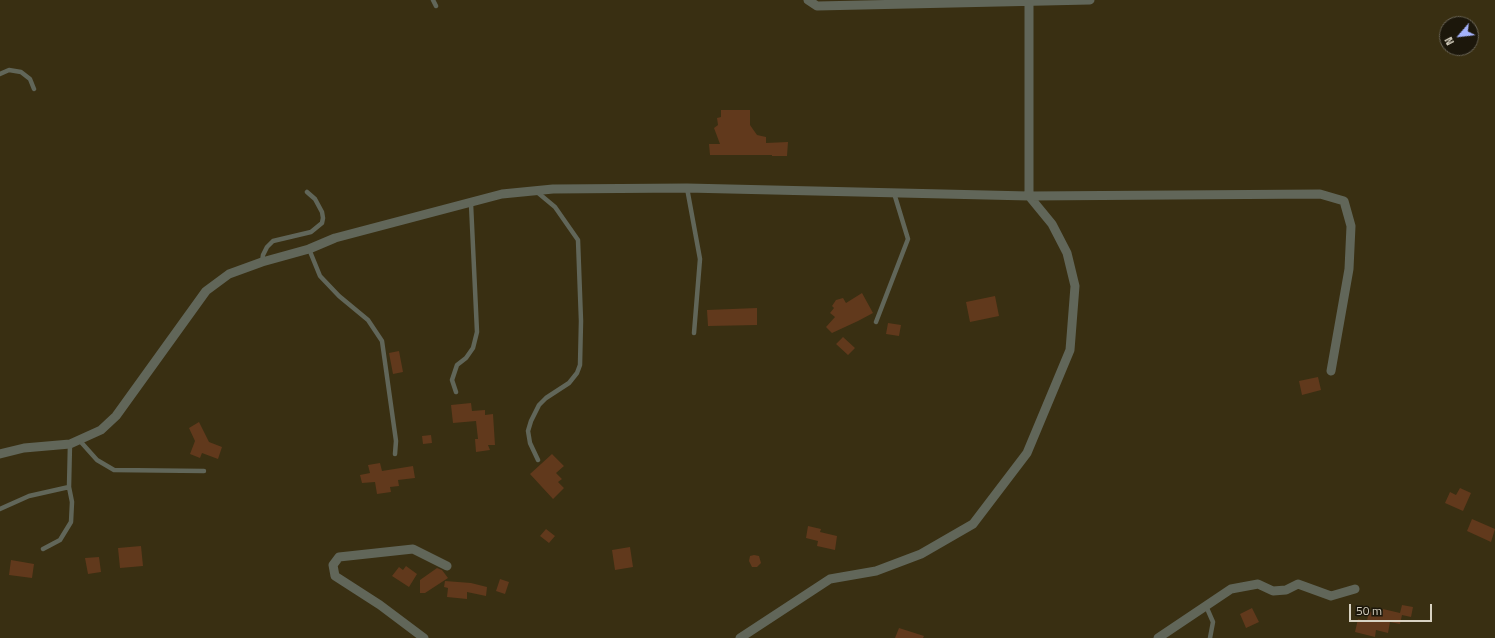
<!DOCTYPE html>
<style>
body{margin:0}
#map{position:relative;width:1495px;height:638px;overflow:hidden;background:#392f12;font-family:"Titillium Web",sans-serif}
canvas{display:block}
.north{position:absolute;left:1439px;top:16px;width:40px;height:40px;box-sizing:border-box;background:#1c170b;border:1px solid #676254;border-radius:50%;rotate:242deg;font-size:11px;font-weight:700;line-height:16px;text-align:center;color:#d8d2c2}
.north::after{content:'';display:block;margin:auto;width:14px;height:18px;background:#a4b2fc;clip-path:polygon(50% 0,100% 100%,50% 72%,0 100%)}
.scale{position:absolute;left:1349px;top:604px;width:83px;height:18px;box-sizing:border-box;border:2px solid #d8d2c2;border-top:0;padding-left:5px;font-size:12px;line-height:14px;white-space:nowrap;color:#d8d2c2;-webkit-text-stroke:3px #1c170b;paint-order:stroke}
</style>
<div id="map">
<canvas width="1495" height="638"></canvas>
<div class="north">N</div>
<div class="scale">50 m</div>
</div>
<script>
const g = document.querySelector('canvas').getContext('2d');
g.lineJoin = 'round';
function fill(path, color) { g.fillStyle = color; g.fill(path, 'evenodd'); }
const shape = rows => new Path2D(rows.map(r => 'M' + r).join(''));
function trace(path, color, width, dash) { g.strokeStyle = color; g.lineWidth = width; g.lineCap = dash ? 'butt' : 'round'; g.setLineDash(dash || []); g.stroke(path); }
fill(shape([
 [721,110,750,110,750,125,757,135,766,137,766,143,788,142,787,156,772,156,772,155,710,155,709,144,720,144,714,128,718,125,717,118,721,117],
 [862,293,873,313,858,321,832,333,826,327,835,317,830,313,834,308,832,306,836,300,843,298,846,303],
 [995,296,999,316,970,322,966,302],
 [757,308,757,325,708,326,707,310],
 [888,323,901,325,899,336,886,334],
 [843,337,855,348,848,355,836,344],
 [399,351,403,372,393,374,389,353],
 [1318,377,1321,390,1302,395,1299,381],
 [471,403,472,411,485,410,485,415,493,414,495,445,488,445,490,450,476,452,475,439,478,439,476,421,453,423,451,405],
 [199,422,209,442,222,447,218,459,202,453,200,458,190,454,195,441,189,428],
 [431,435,432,443,423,444,422,436],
 [552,454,564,466,556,473,562,479,558,482,564,488,553,499,530,474],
 [380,463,382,471,413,466,415,478,398,480,399,486,390,487,391,492,377,494,375,482,362,483,360,475,370,473,368,465],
 [1460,488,1471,493,1463,511,1445,503,1450,492,1456,495],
 [1472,519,1495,529,1491,542,1467,531],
 [808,526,821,529,820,532,837,536,835,550,817,546,818,541,806,538],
 [546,529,555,536,549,543,540,536],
 [141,546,143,566,120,568,118,548],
 [630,547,633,567,615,570,612,550],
 [754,555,759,556,761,563,757,567,752,567,749,561,750,556],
 [99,557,101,572,88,574,85,558],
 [11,560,34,564,32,578,9,575],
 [406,566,417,574,409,587,392,576,399,567,403,570],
 [437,568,442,570,448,578,425,593,420,593,420,580],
 [500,579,509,582,505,594,496,591],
 [445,581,471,583,487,587,486,596,467,592,467,599,447,597,448,588,444,587],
 [1402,605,1413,607,1411,617,1402,615,1400,624,1390,622,1388,633,1376,630,1375,637,1355,632,1358,619,1367,621,1369,611,1382,615,1383,609,1400,613],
 [1252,608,1259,622,1246,628,1240,614],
 [899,628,924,636,923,638,895,638]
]), '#61391c');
trace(shape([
 [433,0,436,6],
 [0,74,9,70,21,72,30,79,34,89],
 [687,188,700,259,694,333],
 [537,192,555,207,578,240,581,321,580,365,577,373,569,383,546,398,539,405,531,421,528,431,530,443,538,460],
 [309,249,320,276,339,296,368,320,382,341,396,441,395,454],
 [262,262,263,255,267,247,273,241,311,232,322,223,323,218,322,212,315,199,307,192],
 [876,322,908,239,894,193],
 [456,392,452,380,457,365,466,358,473,348,477,332,471,204],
 [80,441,97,460,114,470,204,471],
 [0,509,29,496,69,487],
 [43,549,60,540,71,522,72,502,69,487,70,444],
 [1206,606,1213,622,1210,638]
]), '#616659', 4.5);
trace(shape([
 [808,0,817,6,1090,0],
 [0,454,24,448,70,444,101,430,116,416,206,291,229,274,262,262,309,249,335,238,502,194,553,189,687,188,1029,196,1320,194,1344,201,1351,226,1349,269,1331,371],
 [424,638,380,605,335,576,333,565,339,557,413,549,447,566],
 [740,638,830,579,876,571,921,554,973,524,1027,453,1070,350,1075,286,1067,253,1052,224,1029,196,1029,2],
 [1158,638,1231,589,1258,584,1273,591,1286,590,1298,584,1331,596,1355,589]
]), '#616659', 9);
</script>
